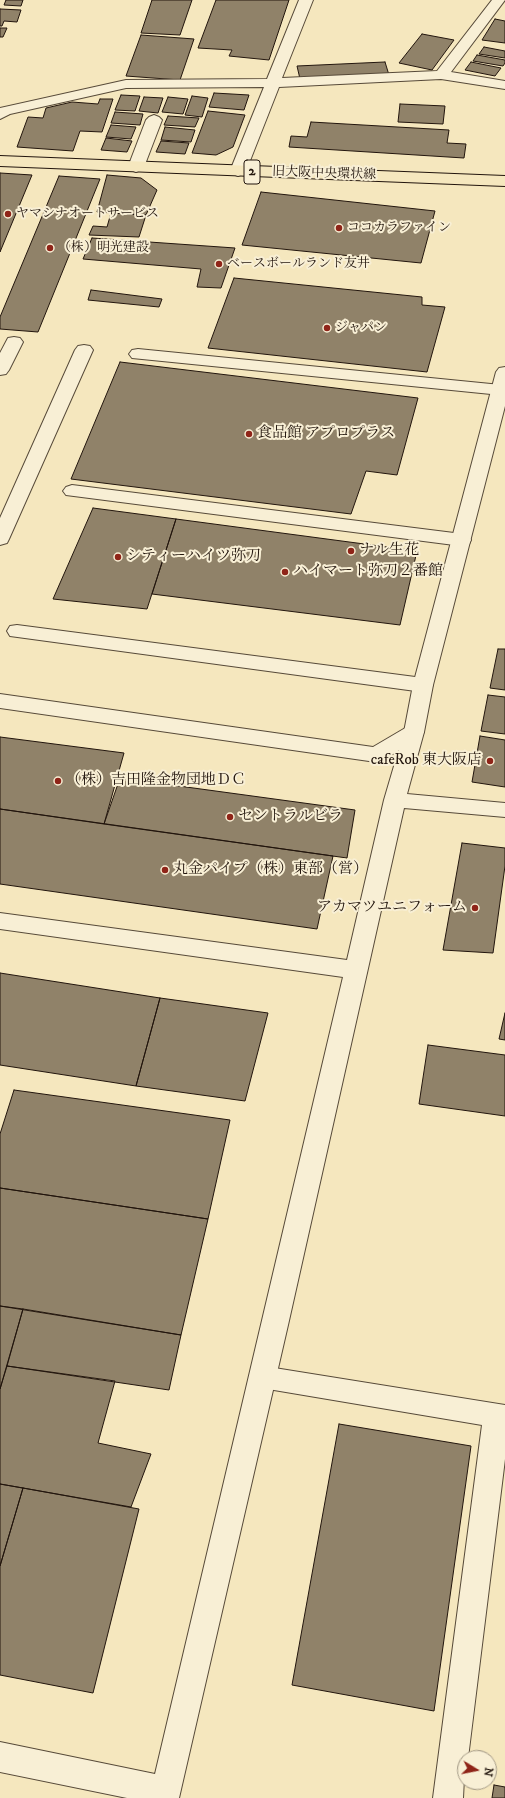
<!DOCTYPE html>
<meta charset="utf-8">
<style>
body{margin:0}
#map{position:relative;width:505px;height:1798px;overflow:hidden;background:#f5e7be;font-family:"IM FELL DW Pica",serif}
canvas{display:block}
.north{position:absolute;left:457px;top:1750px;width:40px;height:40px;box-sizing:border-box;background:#f8efd5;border:1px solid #a29885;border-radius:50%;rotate:100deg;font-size:11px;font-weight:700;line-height:16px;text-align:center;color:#22150d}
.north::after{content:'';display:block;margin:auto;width:14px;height:18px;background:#8f2418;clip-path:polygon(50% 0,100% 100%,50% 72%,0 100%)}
</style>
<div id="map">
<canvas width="505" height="1798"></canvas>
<div class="north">N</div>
</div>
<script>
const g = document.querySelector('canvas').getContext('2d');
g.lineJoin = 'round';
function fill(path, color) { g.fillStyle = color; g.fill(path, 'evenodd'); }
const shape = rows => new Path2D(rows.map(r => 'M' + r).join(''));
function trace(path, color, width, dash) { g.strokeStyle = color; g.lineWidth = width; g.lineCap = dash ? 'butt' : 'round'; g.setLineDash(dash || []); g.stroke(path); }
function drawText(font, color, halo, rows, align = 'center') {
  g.font = font + ' "IM FELL DW Pica","Noto Serif JP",serif'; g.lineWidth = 4; g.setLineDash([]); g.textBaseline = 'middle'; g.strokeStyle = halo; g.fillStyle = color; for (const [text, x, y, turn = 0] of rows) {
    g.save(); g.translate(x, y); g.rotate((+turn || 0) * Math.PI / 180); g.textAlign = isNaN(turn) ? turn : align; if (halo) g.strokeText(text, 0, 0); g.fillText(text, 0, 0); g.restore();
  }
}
const building = shape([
 [6,0,23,0,21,6,4,5,6,0],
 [152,0,192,0,180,35,141,33,152,0],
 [216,0,289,0,269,60,229,56,232,50,198,48,216,0],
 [0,9,21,10,17,22,4,21,2,26,0,26,0,9],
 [495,19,505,21,505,43,482,40,495,19],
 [0,28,7,28,3,37,0,37,0,28],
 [422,34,454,40,432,70,399,63,422,34],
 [141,35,194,39,180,80,126,76,141,35],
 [484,47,505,51,505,58,479,54,484,47],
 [477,55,505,60,505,63,503,66,473,61,477,55],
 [385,62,389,75,300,79,297,66,385,62],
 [471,62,501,68,495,76,465,70,471,62],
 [214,93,249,95,244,110,209,107,214,93],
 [121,95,140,96,135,111,115,110,121,95],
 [192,96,208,98,202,117,185,115,192,96],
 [144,97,163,98,158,113,139,111,144,97],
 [168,97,188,99,183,114,162,112,168,97],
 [100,99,113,99,102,132,80,131,73,151,17,147,28,117,43,118,46,108,72,102,98,104,100,99],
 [400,104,445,106,443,124,398,122,400,104],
 [208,111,245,115,233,147,216,155,192,153,208,111],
 [115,112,143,114,140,125,111,123,115,112],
 [168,116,199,118,195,127,164,125,168,116],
 [311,122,449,130,447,143,466,144,464,158,289,147,291,136,307,137,311,122],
 [111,125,136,127,131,139,106,137,111,125],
 [165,127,195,130,191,142,161,140,165,127],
 [106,138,132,141,127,152,101,150,106,138],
 [161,141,189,143,185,154,156,152,161,141],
 [0,173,32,175,0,252,0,173],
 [107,175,141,178,157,190,146,215,97,212,107,175],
 [59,176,100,179,38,332,0,329,0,317,59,176],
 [261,192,435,211,421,263,242,245,261,192],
 [111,213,146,215,139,237,89,235,93,226,107,227,111,213],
 [92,238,235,248,221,288,197,287,201,269,83,259,92,238],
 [234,278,422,297,422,305,445,307,427,372,208,348,234,278],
 [91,290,162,299,159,307,88,300,91,290],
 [120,362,418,398,397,475,366,471,351,514,71,479,120,362],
 [93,508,176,519,147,609,53,599,93,508],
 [176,519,417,551,400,625,152,594,176,519],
 [498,649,505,649,505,690,490,688,498,649],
 [488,695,505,697,505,734,481,731,488,695],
 [480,736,505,740,505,787,472,782,480,736],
 [0,737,124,753,104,824,0,809,0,737],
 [120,778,355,810,347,858,104,824,120,778],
 [0,809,333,856,317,929,0,884,0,809],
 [462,843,505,848,505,866,493,953,443,950,462,843],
 [0,973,160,998,136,1086,0,1065,0,973],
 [160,998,268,1013,245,1101,136,1086,160,998],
 [505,1013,505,1040,499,1039,505,1013],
 [428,1045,505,1055,505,1116,419,1104,428,1045],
 [14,1090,230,1120,208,1219,0,1188,0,1134,14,1090],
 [0,1188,208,1219,181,1335,0,1306,0,1188],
 [0,1306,23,1309,0,1389,0,1306],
 [23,1309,181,1335,169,1390,7,1366,23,1309],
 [7,1366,115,1381,98,1443,151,1454,131,1507,0,1484,0,1389,7,1366],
 [339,1424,471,1446,434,1711,292,1685,339,1424],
 [0,1484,23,1488,0,1566,0,1484],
 [23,1488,139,1509,93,1693,0,1675,0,1566,23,1488],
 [494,1785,505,1787,505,1798,492,1798,494,1785]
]);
fill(building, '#908269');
trace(building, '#22150d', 1);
const service = shape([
 [154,115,159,117,162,120,144,167,141,170,136,172,131,170,128,167,146,120,149,117,154,115],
 [14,337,20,338,23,342,9,370,6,374,0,375,0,353,8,338,14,337],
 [84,345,90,346,93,350,9,539,7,543,0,545,0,518,75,350,78,346,84,345],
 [17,625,423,678,430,680,433,685,430,690,423,692,10,636,7,631,10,626,17,625],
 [0,694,373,747,407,727,414,725,421,727,424,732,421,737,383,760,376,762,0,708,0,694]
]);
const minor = shape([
 [299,0,313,0,282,78,437,71,492,0,505,0,451,72,505,81,505,89,441,79,279,87,246,171,243,174,238,176,233,174,230,171,264,87,126,88,10,114,0,119,0,108,126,80,267,79,299,0],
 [138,349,501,385,505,386,505,394,501,395,132,358,129,354,132,350,138,349],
 [72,485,462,534,469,536,471,540,469,544,462,546,66,495,63,491,66,487,72,485],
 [262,1366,505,1405,505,1459,468,1758,465,1758,463,1798,433,1798,482,1425,262,1388,253,1385,249,1377,253,1369,262,1366]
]);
const tertiary = shape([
 [505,367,505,406,433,685,424,732,407,794,505,803,505,817,404,808,288,1325,179,1798,127,1798,0,1772,0,1742,155,1774,343,977,0,929,0,913,347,960,384,800,404,732,413,685,496,372,499,368,505,367]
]);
const primary = shape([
 [0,156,505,176,505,186,0,166,0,156]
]);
trace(service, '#574a39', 2);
trace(minor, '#574a39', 2);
trace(tertiary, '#574a39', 2);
trace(primary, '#22150d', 2);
fill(service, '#f8efd5');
fill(minor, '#f8efd5');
fill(tertiary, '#f8efd5');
fill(primary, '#f5e7be');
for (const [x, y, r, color] of [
 [8,214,4,"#8f2418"],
 [339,228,4,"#8f2418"],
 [50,248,4,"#8f2418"],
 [219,264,4,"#8f2418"],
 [327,328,4,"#8f2418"],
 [249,434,4,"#8f2418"],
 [351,551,4,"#8f2418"],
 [118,557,4,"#8f2418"],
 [285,572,4,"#8f2418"],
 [490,761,4,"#8f2418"],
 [58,781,4,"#8f2418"],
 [230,817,4,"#8f2418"],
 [165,870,4,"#8f2418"],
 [475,908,4,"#8f2418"]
]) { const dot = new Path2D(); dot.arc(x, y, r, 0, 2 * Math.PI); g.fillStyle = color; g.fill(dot); trace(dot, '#f8efd5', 1.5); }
drawText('13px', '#22150d', '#f8efd5', [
 ["旧大阪中央環状線",324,174,2]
]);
drawText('13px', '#22150d', '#f8efd5', [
 ["ヤマシナオートサービス",16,214],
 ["ココカラファイン",347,228],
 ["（株）明光建設",58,248],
 ["ベースボールランド友井",227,264],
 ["ジャパン",335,328]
], 'left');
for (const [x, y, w] of [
 [252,172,16]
]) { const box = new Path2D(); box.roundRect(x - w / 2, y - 12, w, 24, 3); g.fillStyle = '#f8efd5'; g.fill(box); trace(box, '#22150d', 1); }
drawText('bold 14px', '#22150d', null, [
 ["2",252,172]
]);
drawText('15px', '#22150d', '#f8efd5', [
 ["食品館 アプロプラス",257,434],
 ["ナル生花",359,551],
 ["シティーハイツ弥刀",126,557],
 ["ハイマート弥刀２番館",293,572],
 ["cafeRob 東大阪店",482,761,"right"],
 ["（株）吉田隆金物団地ＤＣ",66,781],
 ["セントラルビラ",238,817],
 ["丸金パイプ（株）東部（営）",173,870],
 ["アカマツユニフォーム",467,908,"right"]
], 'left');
</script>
